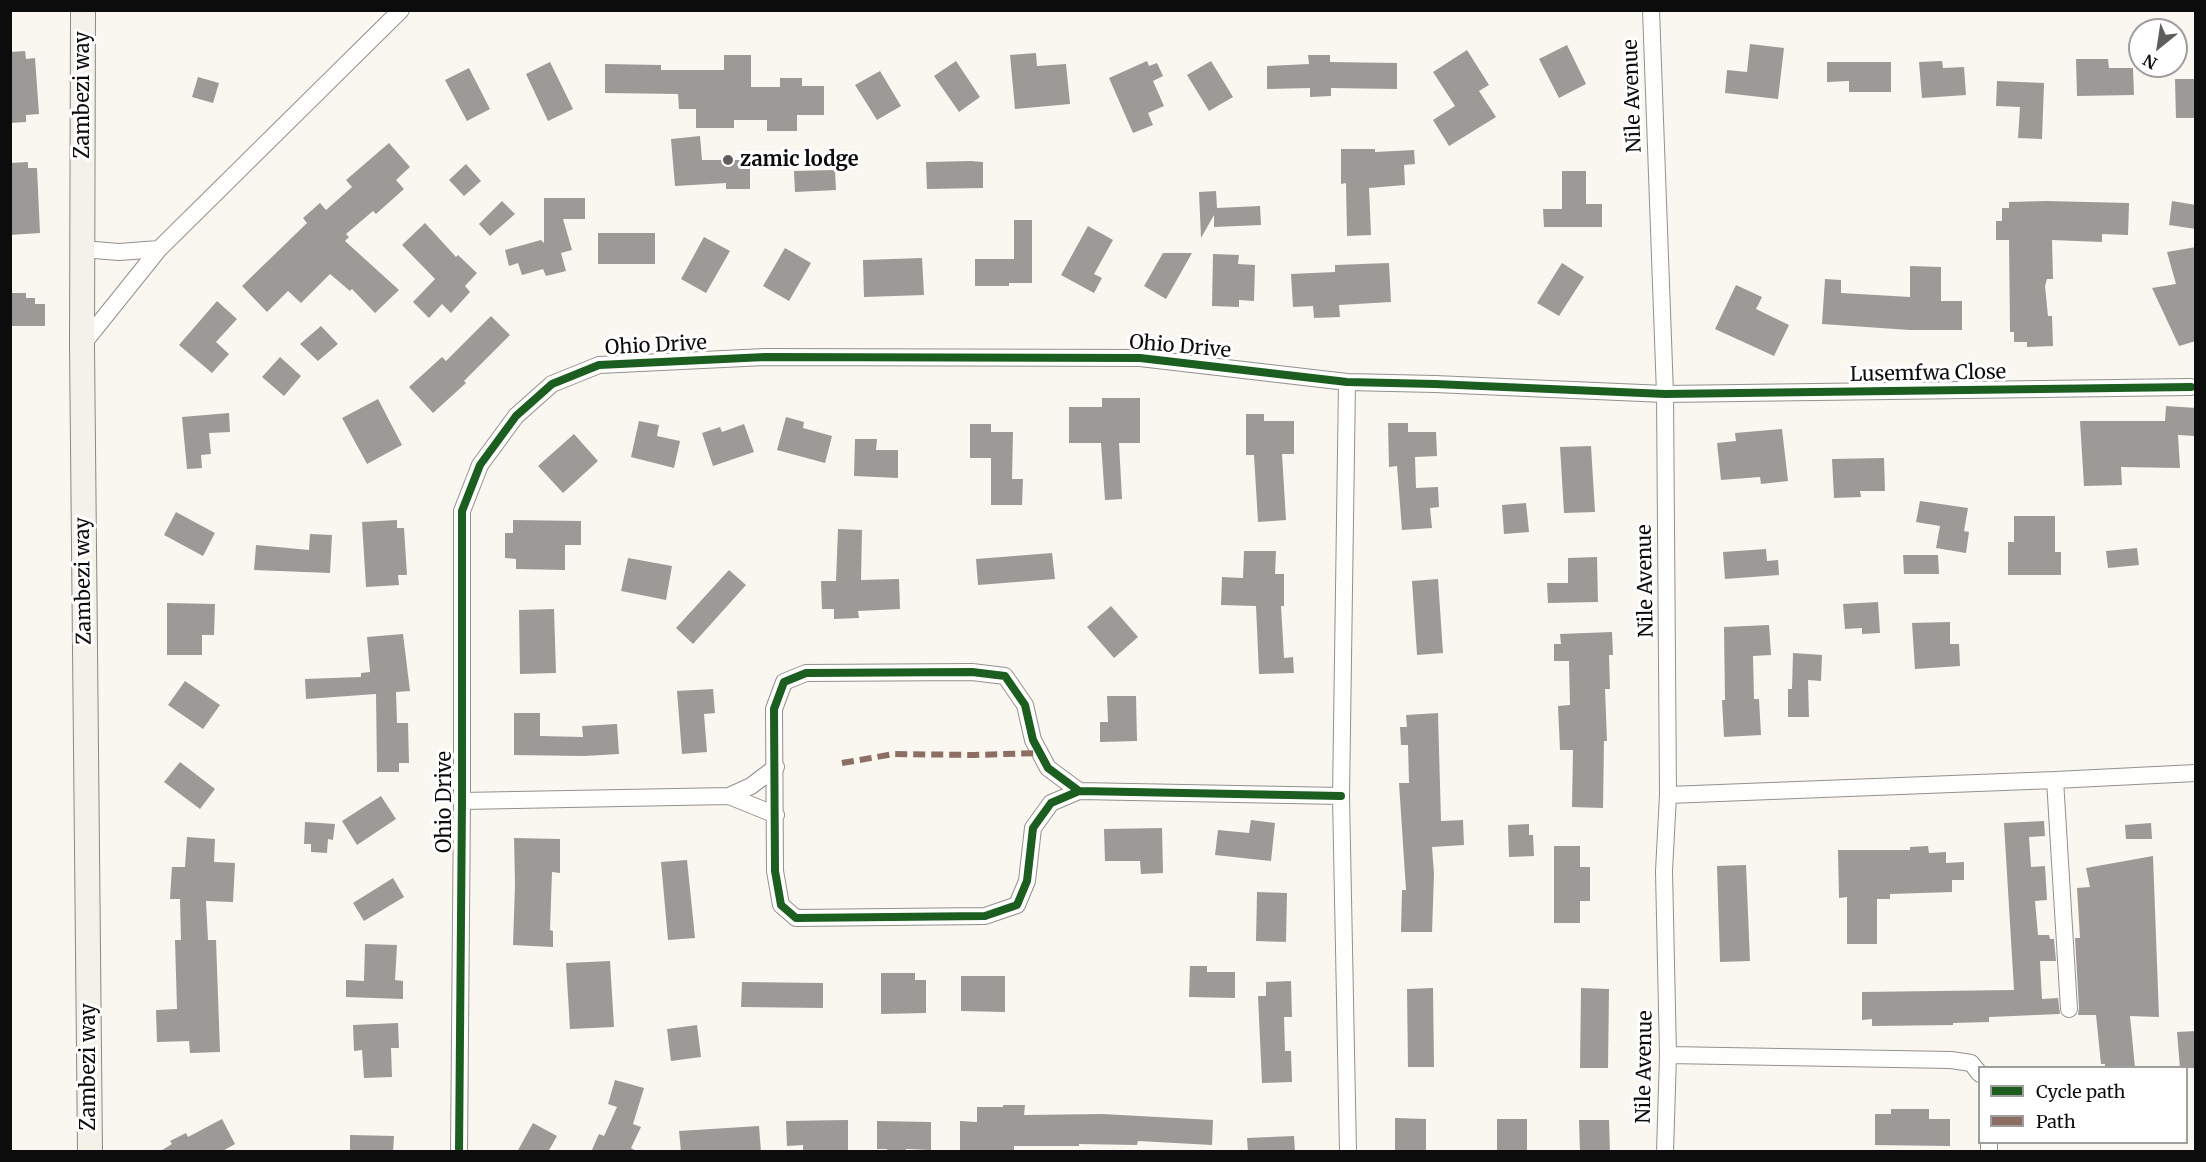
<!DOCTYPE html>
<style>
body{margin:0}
#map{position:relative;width:2206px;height:1162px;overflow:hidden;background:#faf6f0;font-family:Merriweather,serif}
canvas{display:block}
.frame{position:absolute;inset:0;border:12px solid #0c0c0c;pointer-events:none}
.legend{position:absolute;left:1978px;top:1066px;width:210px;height:78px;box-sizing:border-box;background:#fff;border:2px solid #9e9e9e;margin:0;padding:8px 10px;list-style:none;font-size:18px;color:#0c0c0c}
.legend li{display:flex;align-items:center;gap:12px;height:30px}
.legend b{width:30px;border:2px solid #9e9e9e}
.north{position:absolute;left:2128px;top:18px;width:60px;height:60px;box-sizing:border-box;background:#fff;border:2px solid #9e9e9e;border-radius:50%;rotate:210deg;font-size:16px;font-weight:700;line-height:24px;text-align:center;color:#0c0c0c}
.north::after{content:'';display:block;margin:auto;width:21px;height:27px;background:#5f5e5c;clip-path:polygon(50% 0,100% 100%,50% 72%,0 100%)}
</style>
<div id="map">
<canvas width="2206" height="1162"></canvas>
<div class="frame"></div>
<ul class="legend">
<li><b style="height:8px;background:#1b5e20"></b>Cycle path</li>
<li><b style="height:8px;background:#8d6e63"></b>Path</li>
</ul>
<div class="north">N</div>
</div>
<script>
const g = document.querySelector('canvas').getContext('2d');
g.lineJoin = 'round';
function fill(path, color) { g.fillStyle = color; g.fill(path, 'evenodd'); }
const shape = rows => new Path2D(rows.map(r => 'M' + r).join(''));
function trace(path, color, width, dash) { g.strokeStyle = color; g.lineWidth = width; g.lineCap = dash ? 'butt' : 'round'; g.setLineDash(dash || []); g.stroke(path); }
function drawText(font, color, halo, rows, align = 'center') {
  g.font = font + ' Merriweather,serif'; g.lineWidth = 6; g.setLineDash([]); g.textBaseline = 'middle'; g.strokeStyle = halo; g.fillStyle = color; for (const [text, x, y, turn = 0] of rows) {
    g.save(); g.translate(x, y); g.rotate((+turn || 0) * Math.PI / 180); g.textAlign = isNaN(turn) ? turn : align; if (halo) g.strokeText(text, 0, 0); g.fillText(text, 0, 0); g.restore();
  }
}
fill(shape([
 [1750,44,1784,48,1778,99,1725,93,1727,70,1747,72],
 [1567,45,1586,84,1559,98,1539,59],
 [1467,50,1489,85,1479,91,1496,117,1449,146,1433,120,1455,106,1433,72],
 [25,51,26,59,35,58,39,114,26,115,26,122,10,123,10,52],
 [1036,53,1037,66,1066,64,1070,104,1015,109,1010,55],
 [724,55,751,55,751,87,780,87,780,78,802,78,802,86,824,86,824,115,797,115,797,131,767,131,767,120,734,120,734,128,696,128,696,109,679,109,678,94,605,93,605,64,661,65,661,70,724,70],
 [1308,55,1330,55,1330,62,1397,63,1397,89,1331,88,1331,96,1310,97,1310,88,1267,89,1267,66,1309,64],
 [2076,59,2108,59,2109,68,2133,68,2134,95,2077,96],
 [956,61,980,97,959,112,934,76],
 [1147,61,1149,66,1157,63,1163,76,1153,81,1164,106,1148,113,1153,125,1133,133,1109,78],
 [1211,61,1233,97,1209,111,1187,75],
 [1942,61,1943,68,1964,67,1966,95,1922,98,1919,62],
 [550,62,573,109,548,121,526,74],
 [1827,62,1891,62,1891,92,1849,92,1849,81,1827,82],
 [469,68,490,109,467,121,445,80],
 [880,71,901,106,877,120,855,85],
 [198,77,219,83,213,103,192,97],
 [2175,79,2196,79,2196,118,2176,118],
 [1997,81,2044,83,2042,139,2018,138,2020,107,1996,106],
 [700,136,702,160,750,160,750,189,726,189,726,183,675,186,671,139],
 [389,143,410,167,396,180,404,189,376,214,373,211,346,234,349,237,345,241,399,290,375,313,352,289,350,291,330,274,301,303,288,291,267,312,242,286,307,223,303,218,320,203,326,210,352,187,346,180],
 [1341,149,1375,149,1375,152,1414,150,1415,164,1404,165,1405,185,1369,188,1371,235,1347,236,1346,183,1341,184],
 [971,161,983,162,983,188,927,189,926,162],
 [28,162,28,168,37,168,40,233,10,235,10,163],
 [466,164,481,181,464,196,449,180],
 [835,170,836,190,795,192,794,171],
 [1562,171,1586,171,1586,204,1602,204,1602,227,1544,227,1543,209,1562,209],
 [1216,191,1217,208,1260,206,1261,225,1214,227,1214,215,1201,238,1199,192],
 [544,198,585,198,585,219,563,219,572,250,561,253,566,271,546,276,543,269,522,275,518,263,509,266,505,250,541,240,544,243],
 [502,201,515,214,490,236,479,224],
 [2046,201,2129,203,2128,235,2102,234,2102,242,2052,240,2053,279,2047,279,2045,286,2048,316,2052,316,2053,346,2027,347,2027,342,2014,342,2014,332,2010,332,2009,240,1996,240,1996,221,2002,221,2002,208,2009,208,2009,202],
 [2172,201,2196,205,2196,229,2169,225],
 [1014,220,1032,220,1032,283,1009,283,1009,286,975,286,975,259,1014,259],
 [425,223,456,257,458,255,477,273,465,286,470,292,451,313,442,304,429,318,413,302,435,279,402,245],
 [1088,226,1113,240,1094,274,1102,278,1094,293,1061,275],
 [598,233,655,233,655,264,598,264],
 [704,237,730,251,706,293,681,279],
 [2196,247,2196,341,2179,346,2152,288,2176,284,2167,252],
 [785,248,811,263,789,301,763,286],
 [1163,253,1192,253,1166,299,1144,286],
 [1213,254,1239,255,1238,264,1255,265,1254,301,1239,300,1239,307,1212,306],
 [922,258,924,295,864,297,863,260],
 [1389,263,1391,302,1339,305,1340,317,1314,318,1313,306,1293,307,1291,274,1335,272,1335,265],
 [1562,263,1584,277,1559,316,1537,303],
 [1910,266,1941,267,1941,301,1962,301,1962,330,1910,330,1822,324,1825,279,1841,280,1841,293,1910,297],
 [1736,285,1762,297,1756,309,1789,325,1774,356,1715,329],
 [10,293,26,293,26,298,35,298,35,304,45,304,45,326,10,326],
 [217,301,237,319,216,342,229,354,212,373,179,345],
 [491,316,510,335,464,381,466,383,433,413,409,387,442,357,446,361],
 [321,326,338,344,318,361,300,344],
 [280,357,301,376,284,396,262,377],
 [1102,398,1140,398,1140,443,1119,443,1122,499,1105,500,1101,443,1069,443,1069,407,1102,407],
 [378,399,402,445,367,464,342,418],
 [2166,406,2196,408,2196,436,2178,435,2180,468,2121,467,2122,485,2084,486,2080,421,2165,421],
 [229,413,230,432,209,433,211,454,201,455,202,468,187,469,182,417],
 [1246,414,1264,414,1264,421,1294,421,1294,454,1282,454,1286,520,1258,522,1254,455,1246,455],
 [786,417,804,422,803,428,832,436,825,463,777,450],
 [639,421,659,425,657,436,680,441,674,468,631,457],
 [1388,423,1408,423,1408,432,1436,432,1437,456,1415,457,1416,488,1438,487,1439,507,1430,508,1432,528,1402,530,1397,466,1389,467],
 [744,424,754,452,713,466,702,433,720,427,722,432],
 [970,424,991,424,991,432,1013,432,1012,479,1023,479,1022,505,991,505,991,458,970,458],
 [1782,429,1788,481,1761,484,1760,477,1721,480,1717,443,1736,441,1735,433],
 [574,434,598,461,563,493,538,466],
 [855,439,877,439,876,450,898,450,898,478,854,476],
 [1591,446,1595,512,1564,513,1560,447],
 [1884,458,1885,491,1860,491,1861,497,1834,498,1832,459],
 [1920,501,1968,508,1964,531,1969,532,1966,553,1936,548,1940,526,1916,522],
 [1526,503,1529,532,1504,534,1502,505],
 [176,512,215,533,203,556,164,535],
 [2014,516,2055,516,2055,552,2061,552,2061,575,2008,575,2008,542,2014,542],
 [397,520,397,528,404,528,407,575,398,575,399,585,366,587,362,522],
 [513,520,581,521,581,545,565,545,565,570,516,569,516,559,505,558,505,533,513,533],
 [838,529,862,530,861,580,899,579,900,609,858,611,859,618,834,619,834,609,822,609,821,581,836,581],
 [310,534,332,535,330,573,254,570,256,545,309,550],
 [2137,548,2139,565,2108,568,2106,551],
 [1766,549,1767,561,1778,560,1779,575,1725,579,1723,552],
 [1244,551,1276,551,1275,574,1284,574,1284,606,1281,606,1284,658,1293,657,1294,673,1259,674,1256,606,1221,605,1222,577,1243,578],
 [1052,553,1055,579,978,585,976,559],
 [1903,555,1938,555,1939,574,1904,574],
 [1597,557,1598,602,1548,603,1547,583,1568,583,1568,558],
 [628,558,672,566,666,600,621,591],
 [729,570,746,585,693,644,676,628],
 [1438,579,1443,653,1417,655,1412,581],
 [1878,602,1880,633,1862,634,1862,628,1845,629,1843,604],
 [167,603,215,604,214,635,202,635,202,655,167,655],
 [1111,606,1138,637,1114,658,1087,627],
 [554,609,556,673,520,674,519,610],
 [1950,622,1950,644,1959,644,1960,666,1915,669,1912,623],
 [1769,625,1771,655,1753,656,1754,699,1759,699,1761,735,1724,737,1722,700,1725,700,1724,627],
 [1612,632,1613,655,1609,655,1610,689,1605,689,1607,741,1604,741,1603,808,1572,807,1573,750,1560,750,1558,706,1570,705,1569,661,1554,661,1554,644,1561,644,1560,634],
 [403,634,410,691,396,692,397,723,408,723,409,763,399,763,399,772,377,772,376,694,306,699,305,679,361,677,361,673,370,672,367,637],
 [1793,653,1822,655,1821,681,1808,680,1809,717,1788,717,1788,689,1792,689],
 [185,681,220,705,203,729,168,705],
 [713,689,715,713,704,714,707,752,682,754,677,691],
 [1107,696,1136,696,1137,741,1100,742,1100,722,1108,722],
 [514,713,540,713,540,736,583,737,582,726,617,724,619,754,584,756,514,755],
 [1438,713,1441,821,1463,820,1464,845,1432,847,1434,874,1432,932,1401,932,1402,890,1406,890,1399,783,1409,783,1408,745,1401,745,1400,727,1407,727,1406,715],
 [180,762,215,789,200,809,164,782],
 [381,796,396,819,357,845,342,821],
 [1251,820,1275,823,1271,861,1215,855,1218,830,1249,833],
 [2044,821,2045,836,2029,837,2031,867,2045,866,2047,900,2035,901,2038,935,2049,935,2050,939,2054,939,2056,961,2040,961,2042,999,2058,998,2060,1014,1989,1017,1989,1022,1953,1023,1953,1025,1872,1026,1872,1019,1862,1020,1862,992,2014,990,2004,823],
 [305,822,335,824,333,840,328,839,327,853,311,852,311,844,304,844],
 [2151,823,2152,839,2126,839,2125,825],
 [1529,824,1529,835,1533,835,1534,856,1509,857,1508,825],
 [1162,828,1163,873,1141,874,1140,861,1105,861,1104,829],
 [187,837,215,839,214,862,235,863,233,902,206,901,208,940,216,940,220,1052,190,1053,189,1041,157,1042,156,1010,177,1009,175,940,181,940,180,899,170,899,172,867,185,867],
 [514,838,560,839,560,873,552,872,550,930,553,931,553,947,513,945,515,884],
 [1554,846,1580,846,1580,867,1590,867,1590,901,1580,901,1580,923,1554,923],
 [1928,846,1929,853,1946,852,1946,863,1964,862,1964,880,1952,880,1952,892,1890,894,1890,899,1877,899,1877,944,1847,944,1847,897,1839,898,1838,850,1910,850,1910,847],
 [2153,856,2159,1017,2130,1016,2135,1068,2105,1068,2105,1064,2101,1064,2096,1015,2078,1015,2079,1008,2075,938,2080,938,2077,888,2090,887,2086,868],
 [687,860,695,938,668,940,661,862],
 [1746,865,1750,961,1720,962,1717,866],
 [393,878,404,897,364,921,353,903],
 [1257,892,1287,893,1286,942,1256,941],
 [365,944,397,945,395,980,403,981,403,999,346,997,346,980,364,981],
 [610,961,614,1027,570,1029,566,963],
 [1190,966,1207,966,1207,972,1235,972,1235,998,1189,997],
 [881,973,915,973,915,980,926,980,926,1013,881,1014],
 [961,976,1005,976,1005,1012,961,1011],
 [1291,981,1292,1017,1284,1017,1285,1051,1291,1051,1292,1082,1262,1083,1258,996,1266,996,1266,982],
 [742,982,823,983,823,1008,741,1007],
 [1433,988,1434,1067,1408,1067,1407,989],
 [1581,988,1609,989,1608,1068,1580,1068],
 [398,1023,399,1048,391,1048,392,1077,364,1078,362,1050,354,1051,353,1025],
 [697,1025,701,1057,671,1061,667,1029],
 [2196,1031,2196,1068,2180,1068,2177,1032],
 [615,1080,644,1088,633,1124,641,1127,631,1148,638,1152,591,1152,599,1134,604,1136,617,1107,608,1104],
 [1003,1105,1025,1105,1024,1115,1102,1114,1213,1120,1212,1145,1138,1141,1137,1145,1079,1144,1079,1146,1014,1146,1014,1150,960,1152,960,1121,977,1122,977,1107,1003,1107],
 [1891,1109,1929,1109,1929,1119,1950,1119,1950,1146,1875,1145,1875,1114,1891,1114],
 [1395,1118,1426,1119,1426,1152,1395,1152],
 [222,1119,235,1144,221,1152,159,1152,172,1144,170,1141,186,1133,188,1137],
 [1497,1119,1527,1119,1527,1152,1497,1152],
 [848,1120,848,1150,803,1152,803,1145,787,1146,786,1121],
 [1579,1120,1609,1120,1610,1152,1580,1152],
 [877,1121,931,1122,931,1150,906,1149,906,1152,887,1152,887,1149,877,1149],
 [533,1123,557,1136,548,1152,517,1152],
 [759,1126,761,1152,681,1152,679,1131],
 [350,1135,394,1136,393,1152,350,1152],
 [1294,1136,1295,1152,1248,1152,1247,1138]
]), '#9d9996');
const minor = shape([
 [1651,10,1665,394,1668,795,1664,871,1668,1055,1665,1152],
 [82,249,119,252,159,249],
 [82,345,159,249,401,10],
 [1347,382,1341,796,1348,1152],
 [2055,780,2069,1009],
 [1079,791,1048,768,1033,740,1025,705,1005,676,972,672,806,673,784,682,774,709,775,871,781,905,796,918,985,916,1017,905,1027,881,1033,828,1051,803,1079,791,1341,796],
 [1668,795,2055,780,2196,773],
 [729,796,776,815],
 [462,801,729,796,751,786,776,767],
 [1668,1055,1951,1060,1971,1063,1980,1074],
 [1989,1142,1989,1152],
 [459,1152,462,801,462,511,480,465,516,416,552,384,599,365,765,357,1140,358,1347,382,1435,384,1665,394,2191,387]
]);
const secondary = shape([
 [83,10,82,345,90,1152]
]);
trace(minor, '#93918f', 18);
trace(secondary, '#8a8885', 26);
trace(minor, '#fefefd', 16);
trace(secondary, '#f4f1e8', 24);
trace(shape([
 [842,763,894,754,974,755,1040,753]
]), '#8d6e63', 6, [12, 6]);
trace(shape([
 [1079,791,1048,768,1033,740,1025,705,1005,676,972,672,806,673,784,682,774,709,775,871,781,905,796,918,985,916,1017,905,1027,881,1033,828,1051,803,1079,791,1341,796],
 [459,1152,462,801,462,511,480,465,516,416,552,384,599,365,765,357,1140,358,1347,382,1435,384,1665,394,2191,387]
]), '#1b5e20', 8);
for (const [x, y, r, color] of [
 [728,160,6,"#5f5e5c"]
]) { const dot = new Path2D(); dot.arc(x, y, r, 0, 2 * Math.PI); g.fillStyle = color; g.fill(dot); trace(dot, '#fff', 2); }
drawText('20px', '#0c0c0c', '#fff', [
 ["Zambezi way",83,95,-90],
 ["Nile Avenue",1633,96,-92],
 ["Ohio Drive",656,346,-3],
 ["Ohio Drive",1180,347,5],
 ["Lusemfwa Close",1928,374,-1],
 ["Zambezi way",84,581,-91],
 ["Nile Avenue",1646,581,-91],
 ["Ohio Drive",445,802,-90],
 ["Zambezi way",89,1067,-90],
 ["Nile Avenue",1645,1067,-89]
]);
drawText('bold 20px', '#0c0c0c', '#fff', [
 ["zamic lodge",740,160]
], 'left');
</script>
